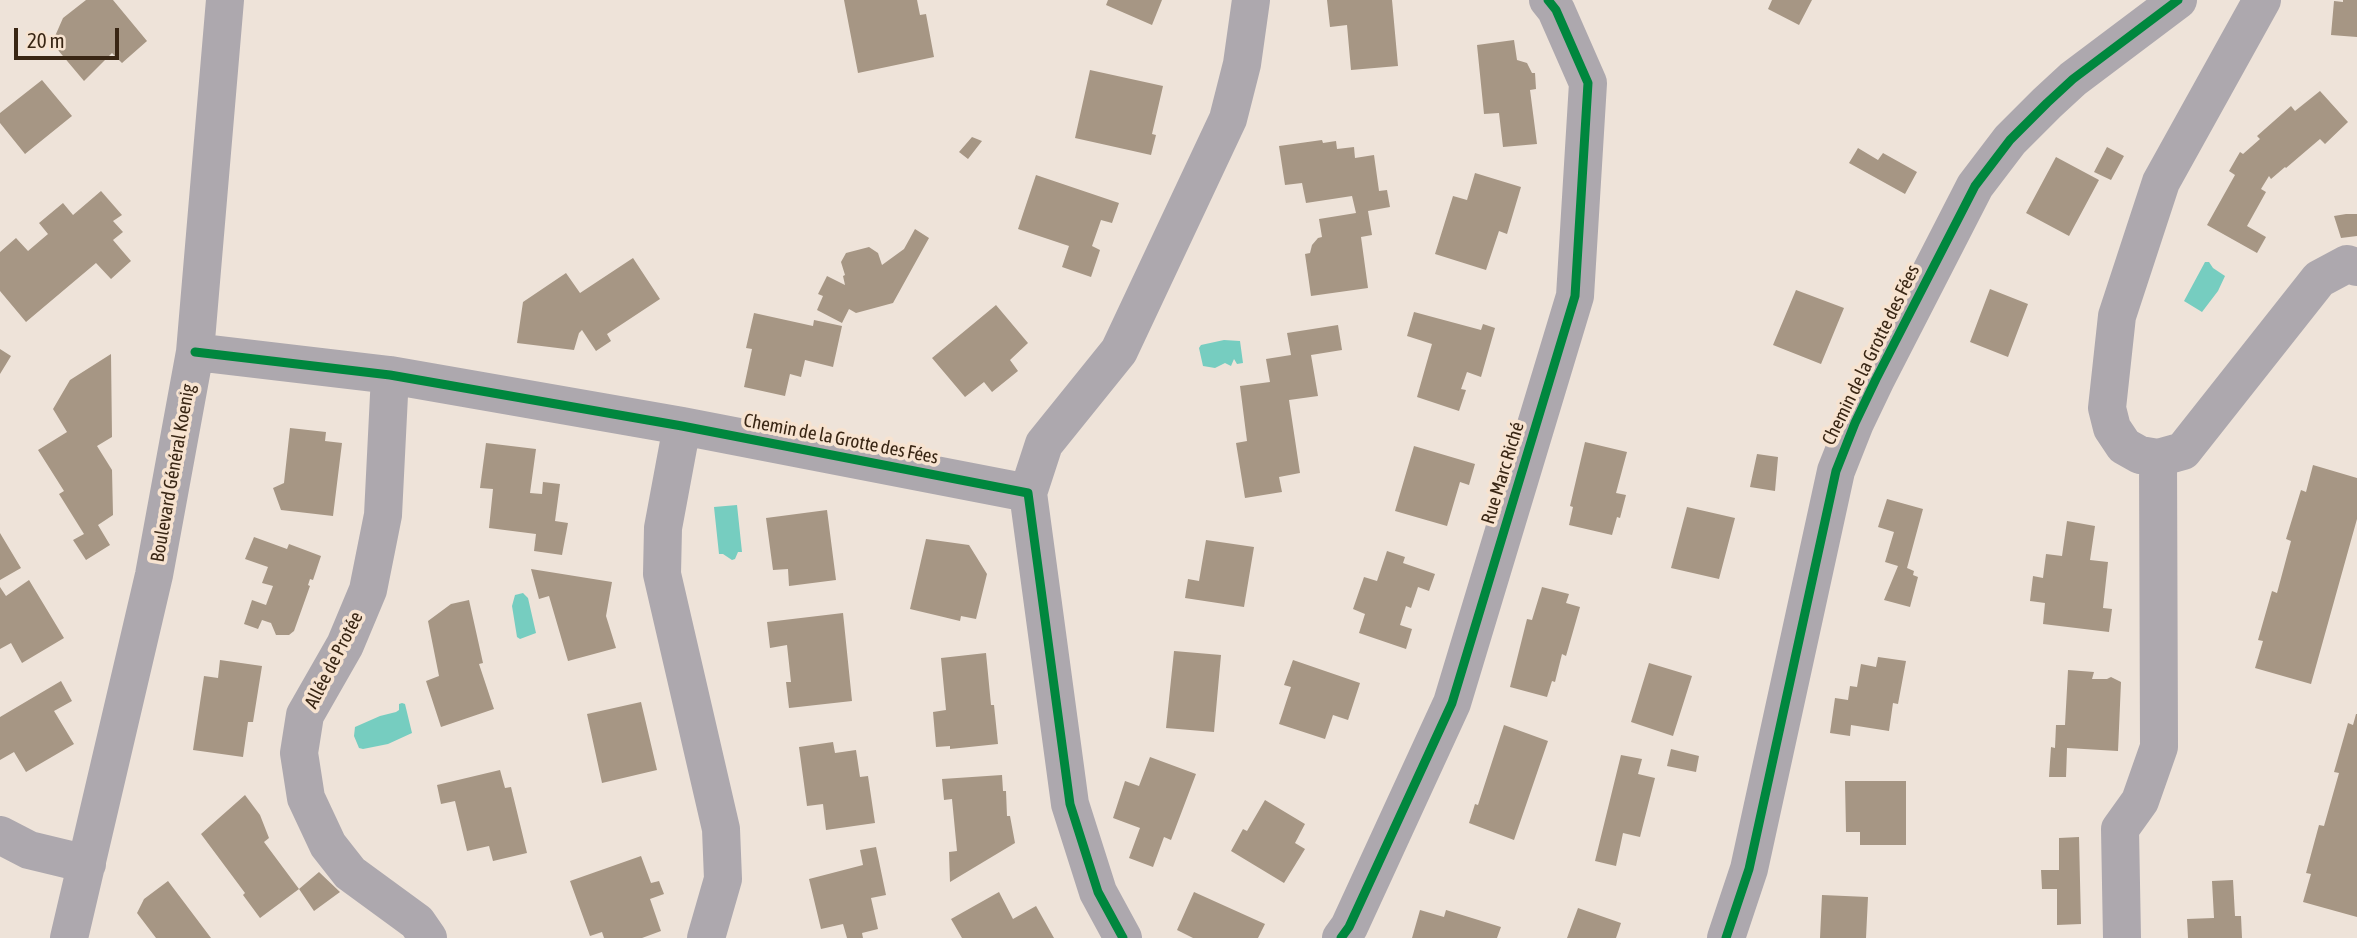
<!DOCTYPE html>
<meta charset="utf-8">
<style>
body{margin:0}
#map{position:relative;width:2357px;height:938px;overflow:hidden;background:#eee3d9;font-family:"Asap Condensed",sans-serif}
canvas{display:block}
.scale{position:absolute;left:14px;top:28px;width:105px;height:32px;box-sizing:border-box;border:4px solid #392614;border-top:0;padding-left:9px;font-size:21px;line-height:24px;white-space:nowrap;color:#392614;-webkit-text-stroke:5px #f7e3d0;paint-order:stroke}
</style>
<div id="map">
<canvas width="2357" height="938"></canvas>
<div class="scale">20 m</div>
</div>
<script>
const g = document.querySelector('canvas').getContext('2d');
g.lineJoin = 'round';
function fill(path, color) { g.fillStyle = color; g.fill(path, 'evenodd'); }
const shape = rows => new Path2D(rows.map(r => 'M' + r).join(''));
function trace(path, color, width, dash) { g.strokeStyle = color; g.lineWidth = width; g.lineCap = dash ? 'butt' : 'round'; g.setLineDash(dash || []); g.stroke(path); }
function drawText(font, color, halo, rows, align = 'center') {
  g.font = font + ' "Asap Condensed",sans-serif'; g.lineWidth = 7; g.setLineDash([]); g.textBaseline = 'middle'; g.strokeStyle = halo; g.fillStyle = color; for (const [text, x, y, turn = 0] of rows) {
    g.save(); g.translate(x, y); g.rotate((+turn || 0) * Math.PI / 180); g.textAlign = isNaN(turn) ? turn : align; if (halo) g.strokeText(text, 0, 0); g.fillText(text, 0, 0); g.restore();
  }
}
fill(shape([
 [2205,262,2209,262,2213,268,2225,276,2218,291,2202,312,2184,301],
 [1224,340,1240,341,1243,363,1237,364,1234,359,1231,366,1225,363,1215,368,1203,366,1199,348,1201,345],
 [737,505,742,552,738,552,735,559,732,560,723,554,719,554,714,507],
 [523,593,528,598,536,633,520,639,517,637,512,606,515,595],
 [402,703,405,704,412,733,388,744,363,749,359,748,354,736,355,727,380,716,396,712,399,710,399,704]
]), '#76cdc0');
fill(shape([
 [86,0,113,0,147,41,122,63,112,53,84,81,52,43,63,18],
 [844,0,917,0,920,15,926,14,934,57,858,73],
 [1108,0,1162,0,1152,25,1106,5],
 [1327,0,1392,0,1398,66,1351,70,1347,25,1330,27],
 [1772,0,1812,0,1799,25,1768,9],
 [2343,0,2357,0,2357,37,2331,35,2334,1,2343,2],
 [1514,40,1517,60,1527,63,1532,73,1535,73,1536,89,1530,90,1537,144,1503,147,1499,113,1484,114,1477,45],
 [1090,70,1163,86,1152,134,1156,135,1151,155,1075,138],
 [42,80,72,116,25,154,0,123,0,113],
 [2320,91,2348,122,2325,144,2320,139,2286,168,2285,167,2271,179,2269,176,2261,189,2266,192,2247,226,2266,237,2257,253,2207,225,2235,175,2229,171,2240,152,2243,154,2260,139,2257,136,2291,106,2295,111],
 [972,137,982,141,968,159,959,152],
 [1322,140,1323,143,1336,141,1337,149,1354,147,1355,158,1374,155,1379,191,1387,190,1390,207,1368,211,1372,235,1361,237,1368,288,1311,296,1305,254,1310,253,1312,245,1318,238,1322,237,1319,219,1356,213,1352,196,1306,203,1302,183,1285,185,1279,146],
 [2107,147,2124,156,2111,180,2094,172],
 [1858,148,1878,160,1883,153,1917,172,1905,194,1849,163],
 [2056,157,2099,180,2069,236,2026,213],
 [1475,173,1521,187,1507,234,1499,231,1486,270,1435,254,1453,196,1467,200],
 [1036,175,1119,203,1112,223,1101,220,1092,246,1100,250,1091,277,1062,267,1069,246,1018,229],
 [101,191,122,215,113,221,123,232,113,240,131,261,111,279,96,263,26,322,0,291,0,252,16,238,28,251,48,234,39,223,63,203,73,215],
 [2346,214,2357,214,2357,236,2341,238,2334,216],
 [915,229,929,238,893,303,856,313,849,309,842,323,817,310,823,296,818,294,827,276,845,285,843,276,845,275,841,262,846,253,869,247,878,253,882,265,904,249],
 [633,258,660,299,607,334,611,341,596,351,582,330,579,333,574,350,517,343,523,302,566,273,580,293],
 [1990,289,2028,304,2008,357,1970,342],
 [1796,290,1844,308,1821,364,1773,345],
 [996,305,1028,343,1010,360,1018,371,992,392,984,382,965,397,932,358],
 [1414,312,1481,330,1483,324,1495,328,1481,377,1467,372,1461,389,1466,390,1459,411,1417,397,1432,344,1407,336],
 [754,313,813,326,814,320,842,326,833,367,805,360,801,377,790,374,785,396,744,387,752,349,746,348],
 [1338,325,1342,350,1311,355,1318,396,1289,400,1300,473,1279,477,1282,492,1245,498,1236,443,1247,441,1240,386,1270,382,1266,359,1291,355,1287,333],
 [0,349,11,356,0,374],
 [111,354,112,437,97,446,112,470,113,515,98,525,110,545,86,560,73,540,84,534,59,494,64,491,38,450,67,432,53,409,70,380],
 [290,428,326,432,325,441,342,443,333,516,281,510,273,488,284,483],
 [1585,442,1627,452,1616,493,1626,495,1620,518,1617,517,1612,535,1569,525,1573,507,1570,506],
 [486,443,536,449,530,493,542,494,543,482,560,484,555,521,568,523,562,555,534,551,536,534,489,528,493,489,480,488],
 [1414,446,1475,464,1469,485,1460,482,1447,526,1395,511],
 [1757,454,1778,457,1775,491,1750,487],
 [2313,465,2357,478,2357,519,2311,684,2255,668,2263,641,2258,640,2272,591,2277,593,2291,541,2286,539,2301,490,2306,492],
 [1887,499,1923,509,1907,568,1914,571,1913,575,1918,577,1910,607,1884,600,1898,566,1885,562,1894,532,1878,527],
 [1687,507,1735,518,1719,579,1671,568],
 [827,510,836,580,789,586,788,569,773,570,766,518],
 [2067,521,2095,526,2090,560,2108,562,2103,608,2112,609,2109,632,2043,624,2045,603,2030,601,2033,576,2043,578,2046,554,2062,556],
 [0,533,21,568,0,580],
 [254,537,287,549,289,544,321,556,313,580,310,579,308,585,310,586,294,631,289,635,276,635,271,623,262,620,258,629,244,624,252,600,266,605,273,586,262,583,268,567,245,559],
 [926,539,969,545,987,574,976,619,961,616,960,621,910,609],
 [1206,540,1254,547,1244,607,1185,598,1188,579,1199,581],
 [1387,551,1405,557,1403,563,1435,574,1429,591,1418,587,1411,608,1406,606,1400,625,1412,629,1406,649,1359,633,1365,614,1353,609,1364,577,1377,581],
 [531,569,612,582,606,616,616,648,568,661,549,596,539,599],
 [29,580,64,638,22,663,11,643,0,649,0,587,6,596],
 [1542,587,1569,594,1566,603,1580,607,1566,656,1562,654,1555,682,1552,681,1547,697,1510,687,1527,619,1532,620],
 [469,600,483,663,479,664,494,709,441,727,426,681,439,676,428,621,451,604],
 [843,613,852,701,789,708,786,682,791,682,787,645,770,648,767,622],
 [1174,651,1221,655,1214,732,1166,728],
 [986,653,991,705,994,705,998,744,950,749,950,746,936,747,933,712,946,710,941,658],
 [1878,657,1906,661,1898,704,1893,703,1889,731,1851,725,1850,736,1830,733,1835,698,1848,700,1850,686,1857,687,1861,664,1876,667],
 [220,660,262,666,253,722,248,722,243,757,193,750,204,676,218,678],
 [1293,660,1360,683,1348,720,1333,715,1325,739,1279,724,1291,687,1284,685],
 [1649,663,1692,676,1673,736,1631,722],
 [2068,670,2094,672,2092,679,2107,679,2111,677,2121,682,2118,751,2067,748,2066,777,2049,777,2051,747,2055,748,2056,725,2065,725],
 [61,681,72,701,54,711,74,744,26,772,14,752,0,760,0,717],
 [641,702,657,770,602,783,587,714],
 [2356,714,2357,714,2357,917,2303,902,2311,874,2306,873,2319,825,2324,826,2339,773,2334,772,2348,723,2353,725],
 [1504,725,1548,741,1514,840,1469,823,1475,804,1478,805],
 [833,742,835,753,856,750,860,777,868,776,875,823,826,830,823,804,807,806,799,747],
 [1671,749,1699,756,1696,772,1667,766],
 [1621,755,1642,759,1638,774,1655,778,1640,837,1623,833,1616,866,1595,861],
 [1150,757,1196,774,1171,840,1164,837,1153,867,1129,858,1140,828,1113,818,1125,781,1139,786],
 [500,770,505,788,511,787,527,853,493,861,489,846,467,851,455,801,441,804,437,785],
 [1002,775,1003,791,1006,791,1007,816,1010,816,1015,843,950,882,949,852,957,851,952,799,944,800,942,779],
 [1845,781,1906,781,1906,845,1860,845,1860,832,1846,832],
 [245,795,260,815,269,838,264,842,299,889,260,918,243,895,245,893,201,834],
 [1265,800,1305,824,1295,843,1305,849,1284,883,1231,851,1243,829,1247,831],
 [2079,837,2081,924,2057,925,2057,889,2042,889,2041,870,2059,870,2059,838],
 [876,847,886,895,871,898,878,929,862,933,863,938,847,938,843,924,821,929,809,879,863,865,860,850],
 [641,856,651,883,659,881,664,894,650,899,661,931,642,938,604,938,602,932,590,936,570,881],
 [319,872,340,892,314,911,299,889],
 [2233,880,2235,916,2241,916,2242,938,2188,938,2187,919,2214,918,2212,881],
 [168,881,211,938,156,938,137,913,144,899],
 [999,892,1013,919,1036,906,1054,938,962,938,951,919],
 [1194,892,1265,924,1258,938,1193,938,1177,930],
 [1822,895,1868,897,1866,938,1820,938],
 [1578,908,1621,923,1616,938,1567,938],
 [1420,910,1444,917,1446,910,1501,927,1497,938,1412,938]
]), '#a69684');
trace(shape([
 [2262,0,2161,182,2117,316,2107,408,2112,428,2124,446,2140,455,2158,458,2183,451,2319,279,2347,264,2357,267],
 [195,352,390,375,682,426,1028,493,1070,804,1098,892,1123,938],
 [390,375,383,515,368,590,345,645,305,715,299,753,306,798,328,845,350,873,417,922,428,938],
 [682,426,663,528,662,574,721,829,723,879,706,938],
 [1028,493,1044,444,1119,351,1228,119,1242,64,1251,0],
 [0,835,29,850,87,864],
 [69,938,154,575,195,352,225,0],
 [1341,938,1349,927,1452,703,1575,296,1588,83,1556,10,1548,0],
 [1726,938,1749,869,1836,471,1855,423,1876,379,1975,186,2010,140,2047,103,2073,79,2178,0],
 [2122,938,2120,829,2140,801,2159,747,2158,458]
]), '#ada8ae', 38);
trace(shape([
 [195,352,390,375,682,426,1028,493,1070,804,1098,892,1123,938],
 [1341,938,1349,927,1452,703,1575,296,1588,83,1556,10,1548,0],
 [1726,938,1749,869,1836,471,1855,423,1876,379,1975,186,2010,140,2047,103,2073,79,2178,0]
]), '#00873e', 9);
drawText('19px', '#392614', '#f7e3d0', [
 ["Chemin de la Grotte des Fées",1871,355,-64],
 ["Chemin de la Grotte des Fées",841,439,11],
 ["Boulevard Général Koenig",173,473,-80],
 ["Rue Marc Riché",1503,473,-73],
 ["Allée de Protée",334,660,-63]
]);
</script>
